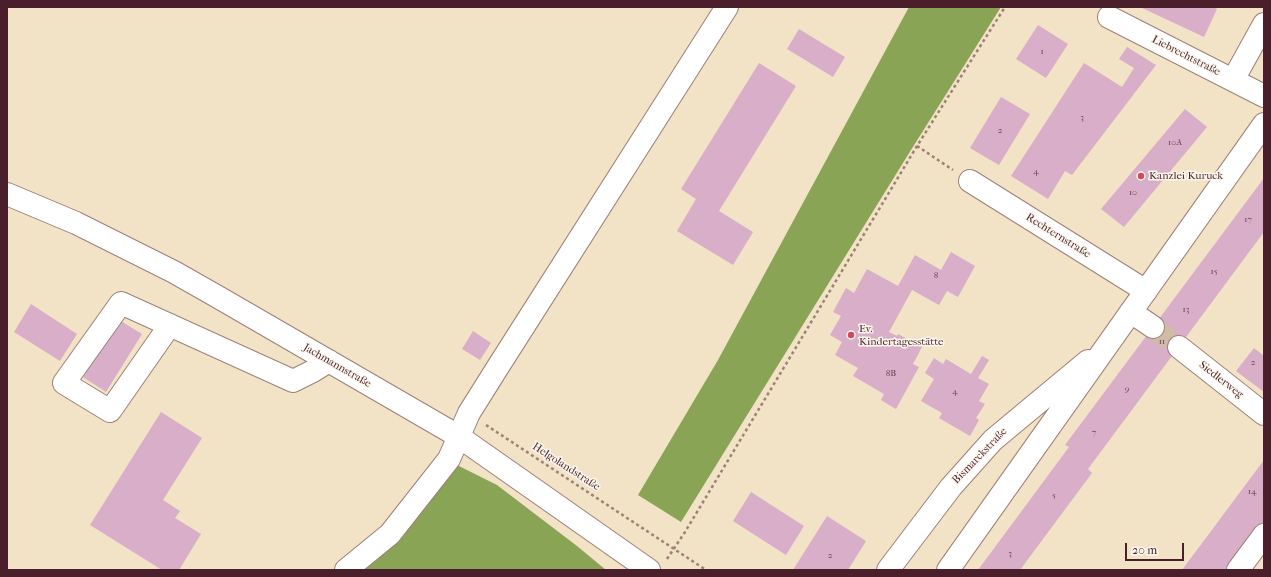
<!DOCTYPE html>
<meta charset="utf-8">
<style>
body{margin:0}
#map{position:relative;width:1271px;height:577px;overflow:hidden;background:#f2e2c6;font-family:"IM FELL French Canon",serif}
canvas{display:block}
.frame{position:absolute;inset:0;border:8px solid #4a1f2b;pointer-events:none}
.scale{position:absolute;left:1125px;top:543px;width:59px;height:18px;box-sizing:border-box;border:2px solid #4a1f2b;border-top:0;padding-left:5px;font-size:12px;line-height:14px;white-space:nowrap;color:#4a1f2b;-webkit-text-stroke:3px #fbf7ec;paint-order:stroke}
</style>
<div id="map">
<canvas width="1271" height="577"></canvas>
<div class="frame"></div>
<div class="scale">20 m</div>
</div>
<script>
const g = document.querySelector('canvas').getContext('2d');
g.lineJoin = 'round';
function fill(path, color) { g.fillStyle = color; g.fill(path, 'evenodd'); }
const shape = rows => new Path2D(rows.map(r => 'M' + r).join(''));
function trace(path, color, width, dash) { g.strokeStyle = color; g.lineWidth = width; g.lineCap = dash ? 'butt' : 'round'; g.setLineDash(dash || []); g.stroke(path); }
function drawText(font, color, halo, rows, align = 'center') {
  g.font = font + ' "IM FELL French Canon",serif'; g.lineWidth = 3; g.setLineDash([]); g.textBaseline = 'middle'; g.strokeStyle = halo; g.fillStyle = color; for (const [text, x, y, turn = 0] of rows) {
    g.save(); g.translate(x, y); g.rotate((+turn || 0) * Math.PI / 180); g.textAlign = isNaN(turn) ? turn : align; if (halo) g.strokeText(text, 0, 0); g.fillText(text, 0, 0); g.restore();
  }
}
fill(shape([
 [909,7,1001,7,911,150,681,522,638,495,718,360],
 [455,464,497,485,577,546,606,570,351,570]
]), '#8aa455');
fill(shape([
 [1140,7,1213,7,1217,9,1204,37],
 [1038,25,1068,44,1046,78,1016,59],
 [799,29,845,57,833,77,787,49],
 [1127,47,1156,65,1072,175,1065,171,1048,199,1011,176,1084,63,1122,87,1134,68,1119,59],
 [759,63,796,86,719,211,753,232,733,265,677,231,696,199,681,189],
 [1001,97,1030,114,999,165,970,148],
 [1185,109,1207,127,1124,227,1101,209],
 [1264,178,1264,232,1088,469,1092,473,1020,570,978,570,1069,447,1065,445],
 [951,252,975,266,958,297,947,291,939,305,912,290,889,332,897,336,898,334,922,347,913,364,919,367,896,409,881,400,884,394,853,376,858,368,835,355,842,342,830,335,841,316,833,312,846,288,854,293,867,269,898,286,915,255,941,270],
 [31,304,77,334,60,361,14,332],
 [119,320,142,334,106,392,83,377],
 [473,331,491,343,480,360,462,349],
 [1254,348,1264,356,1264,392,1236,371],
 [982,356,989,360,978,378,989,384,979,401,985,404,976,418,979,420,970,436,939,418,942,413,921,401,934,379,925,373,934,358,943,364,946,359,971,374],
 [161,412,202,438,163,500,180,511,175,518,201,534,179,570,162,570,90,525],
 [1264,460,1264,528,1232,570,1182,570],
 [751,492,804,526,786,555,733,521],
 [827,516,866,541,848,570,793,570]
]), '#d8aec9');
trace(shape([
 [1153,327,1179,347]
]), '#d0bba7', 22, [22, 11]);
const minor = shape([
 [1109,17,1264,96],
 [1233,80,1264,24],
 [970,181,1146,291],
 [7,194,76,223,174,272,218,297,458,436,649,570],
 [1131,312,1153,327],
 [170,325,110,411,64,383,121,303,293,381,313,371,329,361],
 [1179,347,1264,414],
 [346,570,390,534,449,459,469,413,496,370,727,7],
 [1238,570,1264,535]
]);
const major = shape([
 [888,570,951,487,993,440,1088,361],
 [948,570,1264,124]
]);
trace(minor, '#9e8078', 24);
trace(major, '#9e8078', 24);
trace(shape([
 [917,146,953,170],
 [486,425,706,570],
 [667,559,685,532,917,146,1005,7]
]), '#9e8078', 2.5, [3, 3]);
trace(minor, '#fff', 22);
trace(major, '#fff', 22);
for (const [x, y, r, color] of [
 [1141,176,4,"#d1495b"],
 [851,335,4,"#d1495b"]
]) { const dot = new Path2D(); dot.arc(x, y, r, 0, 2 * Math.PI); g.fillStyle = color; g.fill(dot); trace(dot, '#fbf7ec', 1.5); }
drawText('9px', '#6e4352', null, [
 ["1",1042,52],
 ["3",1082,118],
 ["2",1000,131],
 ["10A",1175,143],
 ["4",1036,172],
 ["10",1133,193],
 ["17",1248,220],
 ["15",1214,272],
 ["8",936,276],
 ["13",1186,310],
 ["11",1162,342],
 ["2",1253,363],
 ["8B",891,374],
 ["9",1127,389],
 ["4",955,392],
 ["7",1094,433],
 ["14",1252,492],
 ["5",1054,496],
 ["3",1010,554],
 ["2",830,556]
]);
drawText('11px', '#4a1f2b', '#fbf7ec', [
 ["Liebrechtstraße",1186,56,27],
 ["Rechternstraße",1058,236,32],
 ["Jachmannstraße",337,366,30],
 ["Siedlerweg",1221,380,38],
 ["Bismarckstraße",980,456,-46],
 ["Helgolandstraße",566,467,33]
]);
drawText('11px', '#4a1f2b', '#fbf7ec', [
 ["Kanzlei Kuruck",1149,176],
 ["Ev.",859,329],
 ["Kindertagesstätte",859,342]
], 'left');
</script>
